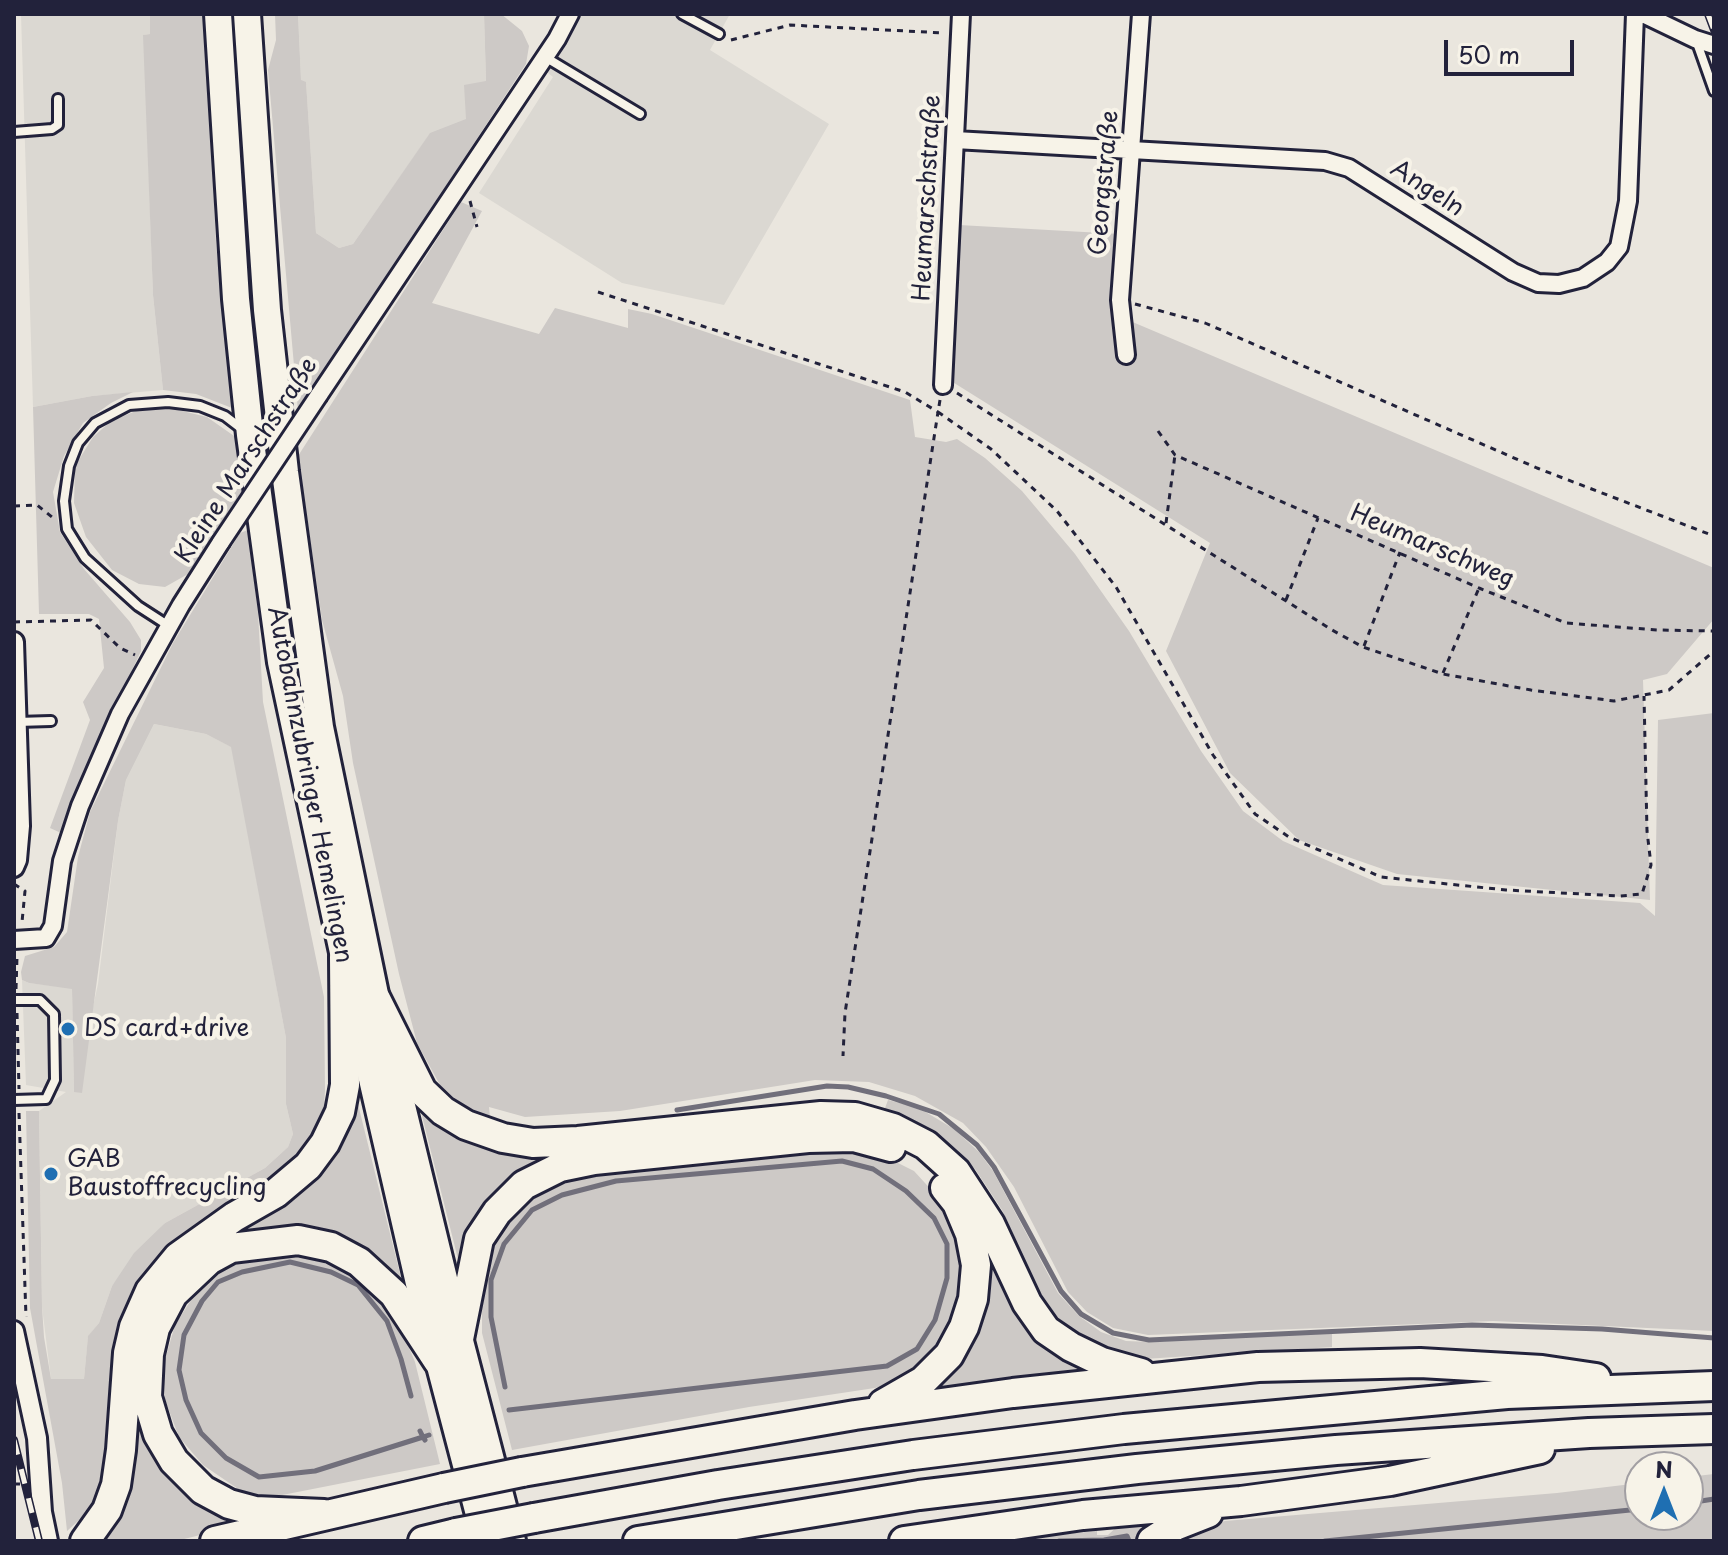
<!DOCTYPE html>
<meta charset="utf-8">
<style>
body{margin:0}
#map{position:relative;width:1728px;height:1555px;overflow:hidden;background:#eae6de;font-family:"Playpen Sans",sans-serif}
canvas{display:block}
.frame{position:absolute;inset:0;border:16px solid #22223b;pointer-events:none}
.north{position:absolute;left:1624px;top:1451px;width:80px;height:80px;box-sizing:border-box;background:#f7f3e8;border:2px solid #a29fa3;border-radius:50%;rotate:0deg;font-size:22px;font-weight:700;line-height:32px;text-align:center;color:#22223b}
.north::after{content:'';display:block;margin:auto;width:28px;height:36px;background:#1f6fb2;clip-path:polygon(50% 0,100% 100%,50% 72%,0 100%)}
.scale{position:absolute;left:1444px;top:40px;width:130px;height:36px;box-sizing:border-box;border:4px solid #22223b;border-top:0;padding-left:10px;font-size:24px;line-height:28px;white-space:nowrap;color:#22223b;-webkit-text-stroke:6px #f7f3e8;paint-order:stroke}
</style>
<div id="map">
<canvas width="1728" height="1555"></canvas>
<div class="frame"></div>
<div class="north">N</div>
<div class="scale">50 m</div>
</div>
<script>
const g = document.querySelector('canvas').getContext('2d');
g.lineJoin = 'round';
function fill(path, color) { g.fillStyle = color; g.fill(path, 'evenodd'); }
const shape = rows => new Path2D(rows.map(r => 'M' + r).join(''));
function trace(path, color, width, dash) { g.strokeStyle = color; g.lineWidth = width; g.lineCap = dash ? 'butt' : 'round'; g.setLineDash(dash || []); g.stroke(path); }
function drawText(font, color, halo, rows, align = 'center') {
  g.font = font + ' "Playpen Sans",sans-serif'; g.lineWidth = 8; g.setLineDash([]); g.textBaseline = 'middle'; g.strokeStyle = halo; g.fillStyle = color; for (const [text, x, y, turn = 0] of rows) {
    g.save(); g.translate(x, y); g.rotate((+turn || 0) * Math.PI / 180); g.textAlign = isNaN(turn) ? turn : align; if (halo) g.strokeText(text, 0, 0); g.fillText(text, 0, 0); g.restore();
  }
}
fill(shape([
 [21,14,150,14,150,34,144,35,153,295,163,390,92,396,33,407],
 [298,14,484,14,486,82,466,120,430,134,353,244,339,248,316,233,306,83,301,81],
 [573,14,730,14,710,50,829,124,724,305,622,283,479,193,553,77,543,69],
 [154,724,206,734,232,747,286,1038,286,1104,293,1134,288,1147,265,1168,165,1223,112,1286,99,1323,88,1337,84,1379,51,1379,42,1307,39,1111,66,1092,26,1085,22,980,29,983,72,988,74,1092,98,984,118,821,126,780]
]), '#dbd8d2');
fill(shape([
 [150,14,205,14,216,243,232,408,196,394,163,390,153,295,143,35,150,34],
 [275,14,298,14,301,80,306,82,316,233,339,248,353,244,430,133,466,119,464,85,486,81,484,14,501,14,522,31,529,46,526,64,298,411,268,70,276,40],
 [461,202,482,211,432,303,539,334,555,308,628,328,628,309,652,314,910,400,915,437,946,442,957,439,985,458,1022,491,1075,554,1129,631,1201,751,1243,811,1283,841,1383,885,1640,903,1655,916,1658,720,1714,713,1714,1331,1493,1321,1148,1335,1113,1328,1087,1312,1068,1292,1014,1187,986,1147,963,1123,915,1096,869,1082,815,1080,620,1111,525,1117,489,1107,490,1118,469,1111,440,1085,417,1043,399,974,353,763,343,696,322,620,298,456],
 [959,225,1120,234,1116,315,1714,568,1714,619,1667,674,1643,680,1650,900,1397,874,1299,840,1230,773,1166,651,1210,543,951,381],
 [133,392,111,403,83,423,64,456,53,492,60,532,84,569,130,622,141,640,141,651,83,774,61,833,50,828,90,720,83,702,104,668,99,619,89,614,39,614,33,407,92,396],
 [170,408,207,417,237,438,244,488,188,574,165,587,139,584,112,570,86,537,74,503,75,466,93,437,111,421,136,411],
 [248,530,258,613,263,702,324,997,325,1091,323,1121,299,1156,269,1181,204,1221,164,1251,140,1281,125,1311,112,1359,108,1441,100,1489,88,1512,67,1531,62,1483,30,1308,26,1111,39,1111,42,1307,44,1337,51,1379,84,1379,88,1336,99,1323,112,1286,134,1253,165,1223,265,1168,288,1147,293,1134,286,1104,286,1038,231,747,206,734,154,724,126,780,118,821,82,1093,74,1092,72,989,29,983,22,980,21,972,25,956,54,947,67,932,78,857,90,812,173,643,240,533],
 [417,1096,557,1151,460,1267],
 [357,1100,402,1282,309,1229,277,1228,233,1238,231,1233,277,1208,309,1184,335,1152,349,1124],
 [888,1100,919,1108,954,1129,979,1152,993,1171,1058,1293,1079,1316,1101,1332,1126,1341,1151,1342,1332,1333,1332,1347,1144,1359,1106,1350,1085,1339,1058,1318,1038,1289,1002,1210,975,1169,927,1127,884,1111],
 [850,1148,876,1152,914,1171,947,1207,961,1244,966,1281,956,1319,936,1352,918,1371,888,1386,749,1407,512,1450,482,1333,482,1295,488,1258,510,1214,539,1189,564,1177,603,1168],
 [983,1236,995,1254,1104,1372,1050,1381,1038,1376,982,1383,977,1392,918,1401,951,1367],
 [296,1250,326,1256,362,1275,396,1316,415,1362,440,1464,272,1497,244,1493,203,1465,179,1437,165,1400,164,1363,175,1325,193,1297,209,1281,233,1264],
 [136,1406,152,1437,253,1522,176,1541,101,1541,112,1529,126,1499,134,1460],
 [1714,1474,1714,1541,1174,1541,1186,1532,1225,1521,1557,1493,1640,1483,1640,1515,1688,1515,1688,1477],
 [1170,1517,1140,1541,978,1541,1059,1529,1064,1534,1097,1531,1097,1535,1108,1535,1122,1522]
]), '#cdc9c6');
trace(shape([
 [677,1110,827,1086,848,1087,886,1096,939,1114,977,1145,994,1167,1061,1291,1081,1314,1113,1333,1149,1340,1472,1325,1602,1329,1714,1338],
 [505,1387,491,1317,491,1280,504,1244,532,1210,562,1195,616,1181,842,1161,873,1169,906,1191,934,1218,947,1244,947,1278,935,1320,917,1349,887,1366,509,1410],
 [411,1396,401,1359,387,1321,358,1285,331,1272,290,1262,242,1272,218,1282,202,1301,184,1335,179,1370,186,1400,201,1433,226,1458,259,1477,315,1471,423,1437,420,1431],
 [425,1440,423,1437,429,1435],
 [1688,1503,1714,1499],
 [1059,1541,1104,1540,1127,1536,1129,1541],
 [1325,1541,1640,1509]
]), '#716f7b', 5);
const service = shape([
 [682,14,719,34],
 [1696,40,1714,91],
 [545,57,640,114],
 [14,132,52,129,58,125,58,99],
 [169,626,138,606,85,558,67,529,64,501,69,466,78,443,95,423,129,405,168,402,200,406,225,416,242,429],
 [17,722,51,721],
 [14,1000,40,1000,54,1014,55,1080,46,1099,14,1100]
]);
const minor = shape([
 [1643,14,1695,39,1714,45],
 [955,140,1325,161,1349,168,1513,272,1538,283,1559,284,1583,278,1607,262,1619,247,1628,201,1635,14],
 [1126,355,1120,300,1141,14],
 [943,385,961,14],
 [319,395,557,39,570,14],
 [14,940,46,938,53,926,62,861,80,806,120,714,181,605,221,542]
]);
const tertiary = shape([
 [14,642,20,826,17,860,14,867],
 [14,1331,37,1438,42,1512,48,1541]
]);
const trunk = shape([
 [218,14,236,299,250,435,281,662,344,957,424,1305,486,1541],
 [247,14,267,310,285,472,320,727,376,999,447,1291,512,1541]
]);
const motorway = shape([
 [376,999,422,1091,443,1111,466,1125,503,1138,533,1143,578,1141,821,1116,855,1117,893,1128,926,1145,956,1172,990,1224,1027,1303,1046,1330,1071,1347,1102,1362,1141,1373],
 [459,1339,479,1239,497,1212,524,1185,560,1167,594,1160,808,1138,854,1137,891,1147],
 [883,1404,923,1381,949,1355,964,1327,973,1299,976,1265,970,1234,957,1203,945,1188],
 [522,1472,855,1415,1013,1393,1258,1367,1420,1363,1542,1370,1596,1378],
 [324,1514,255,1511,229,1504,203,1490,174,1461,158,1434,147,1397,149,1354,155,1328,173,1294,209,1260,231,1248,298,1240,331,1247,359,1262,394,1294,438,1361],
 [534,1518,718,1485,913,1455,1124,1429,1507,1394,1714,1386],
 [85,1541,107,1510,116,1485,121,1450,128,1353,134,1327,150,1291,178,1257,234,1217,276,1193,308,1166,325,1143,340,1112,345,1085,344,957],
 [215,1541,444,1488],
 [423,1541,456,1533],
 [638,1541,919,1495,1137,1469,1336,1450,1589,1433,1714,1429],
 [904,1541,1083,1515,1241,1501,1390,1481,1540,1449],
 [1152,1541,1175,1526,1208,1513]
]);
trace(service, '#22223b', 14);
trace(minor, '#22223b', 22);
trace(tertiary, '#22223b', 24);
trace(trunk, '#22223b', 32);
trace(motorway, '#22223b', 34);
trace(shape([
 [731,40,790,25,944,33],
 [470,201,477,227],
 [598,292,905,392,938,412,845,1013,843,1056],
 [1135,304,1205,323,1537,468,1714,536],
 [957,393,1332,630,1363,647,1443,674,1531,690,1614,701,1669,690,1714,651],
 [940,400,938,412,991,449,1057,511,1116,587,1213,755,1255,814,1289,837,1381,877,1506,890,1620,896,1642,894,1651,865,1647,831,1644,696],
 [1158,431,1175,455,1479,588,1566,623,1657,630,1714,631],
 [14,506,37,505,52,517],
 [1166,523,1175,455],
 [1286,600,1318,518],
 [14,622,91,620,120,648,135,655],
 [1364,646,1400,552],
 [1443,673,1479,588],
 [14,884,25,891,22,922],
 [16,989,17,957],
 [17,1013,19,1089],
 [19,1113,26,1317],
 [14,1484,25,1484]
]), '#22223b', 3, [6, 6]);
trace(service, '#f7f3e8', 8);
trace(minor, '#f7f3e8', 16);
trace(tertiary, '#f7f3e8', 18);
trace(trunk, '#f7f3e8', 26);
trace(motorway, '#f7f3e8', 28);
const rail = shape([
 [1708,14,1714,30],
 [14,1440,39,1541]
]);
trace(rail, '#22223b', 8);
trace(rail, '#f7f3e8', 5, [15]);
const minorBridge = shape([
 [221,542,319,395]
]);
const motorwayBridge = shape([
 [444,1488,522,1472],
 [456,1533,534,1518]
]);
trace(minorBridge, '#22223b', 22, []);
trace(motorwayBridge, '#22223b', 34, []);
trace(minorBridge, '#f7f3e8', 16);
trace(motorwayBridge, '#f7f3e8', 28);
for (const [x, y, r, color] of [
 [68,1029,8,"#1f6fb2"],
 [51,1174,8,"#1f6fb2"]
]) { const dot = new Path2D(); dot.arc(x, y, r, 0, 2 * Math.PI); g.fillStyle = color; g.fill(dot); trace(dot, '#f7f3e8', 3); }
drawText('24px', '#22223b', '#f7f3e8', [
 ["Georgstraße",1105,183,-85],
 ["Angeln",1427,189,33],
 ["Heumarschstraße",928,198,-87],
 ["Kleine Marschstraße",247,461,-57],
 ["Heumarschweg",1432,547,23],
 ["Autobahnzubringer Hemelingen",309,785,79]
]);
drawText('24px', '#22223b', '#f7f3e8', [
 ["DS card+drive",84,1029],
 ["GAB",67,1160],
 ["Baustoffrecycling",67,1188]
], 'left');
</script>
